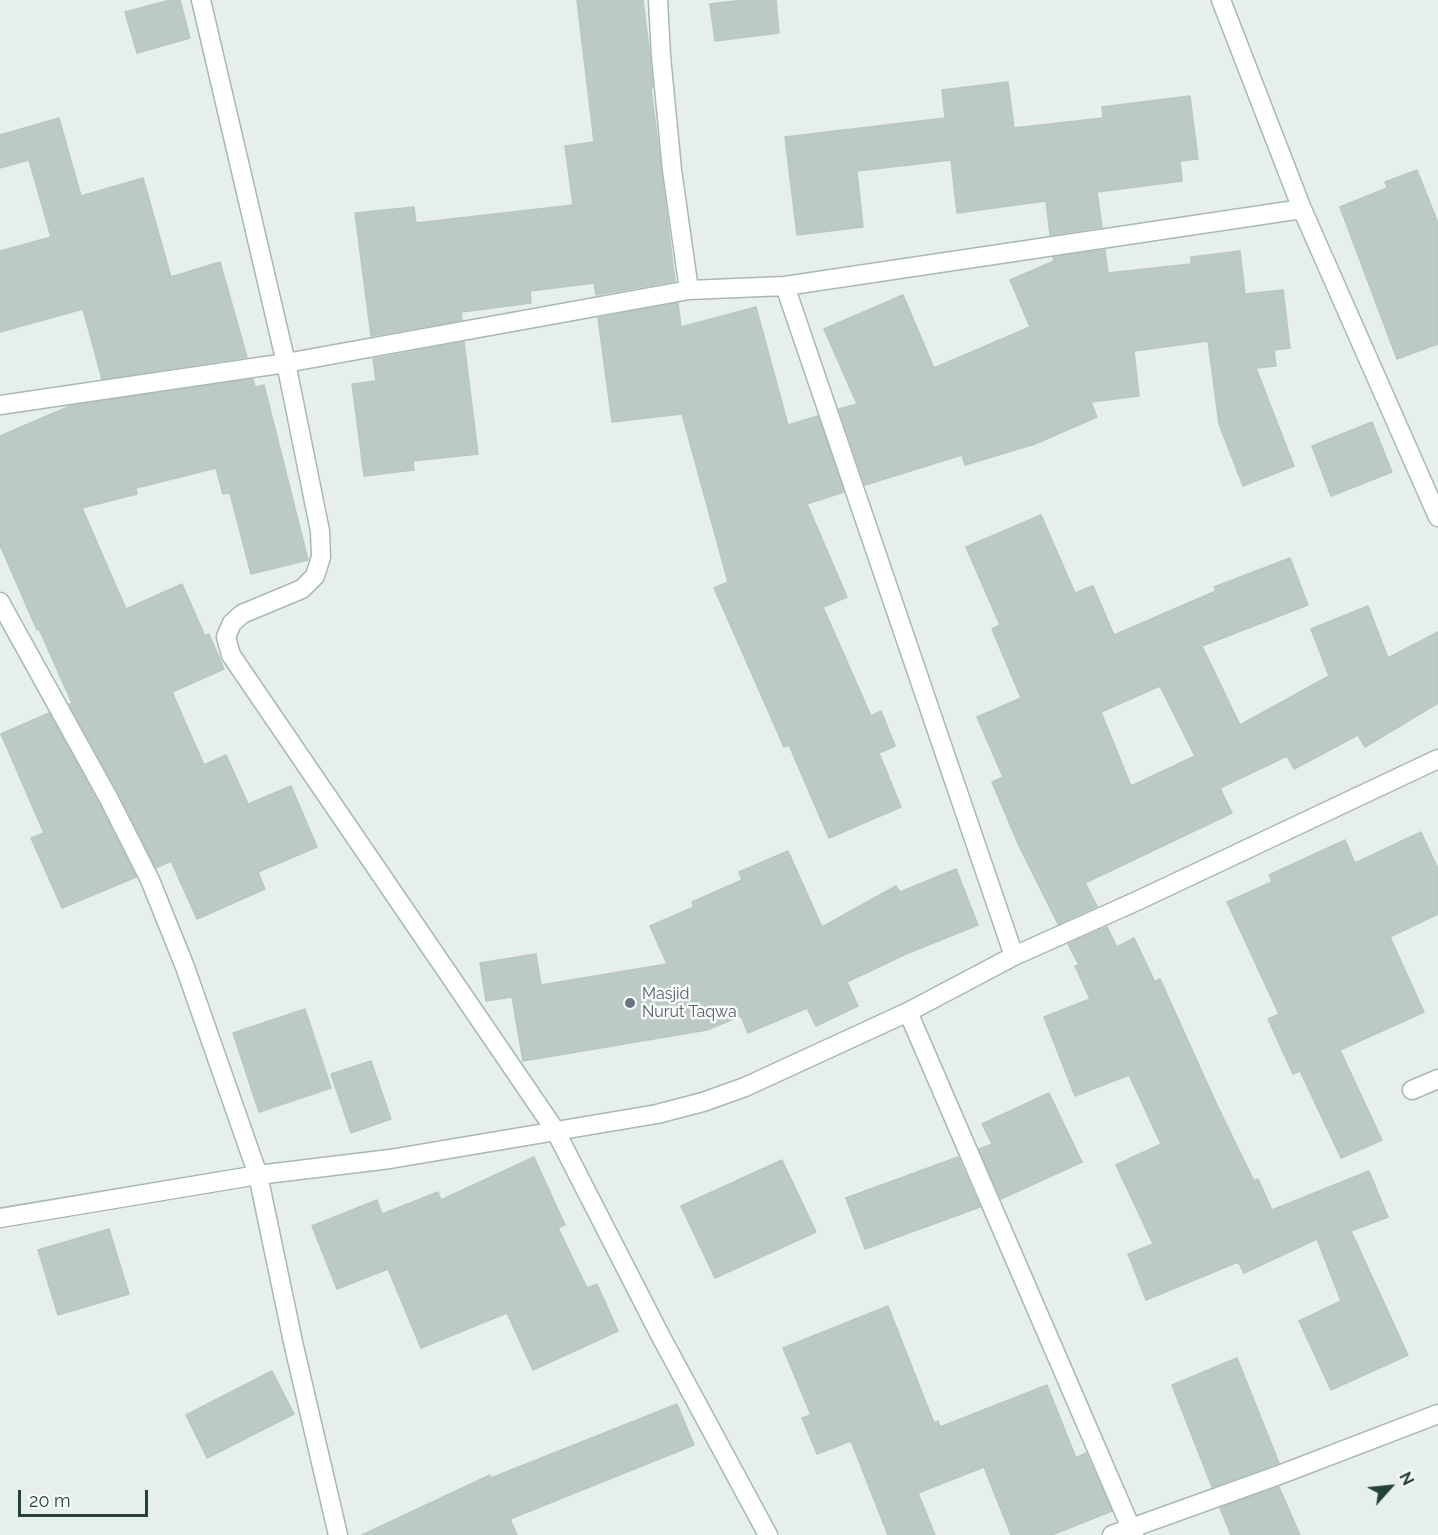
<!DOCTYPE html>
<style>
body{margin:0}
#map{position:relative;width:1438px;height:1535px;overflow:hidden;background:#e6efeb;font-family:Raleway,sans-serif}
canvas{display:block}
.north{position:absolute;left:1360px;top:1457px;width:60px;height:60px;-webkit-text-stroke:4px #f7fbf9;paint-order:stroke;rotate:63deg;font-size:16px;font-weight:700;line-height:24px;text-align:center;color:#24423a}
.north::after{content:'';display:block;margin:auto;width:21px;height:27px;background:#24423a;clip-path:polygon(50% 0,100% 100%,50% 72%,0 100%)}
.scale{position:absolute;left:18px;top:1490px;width:130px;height:27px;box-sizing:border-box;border:3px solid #24423a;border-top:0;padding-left:8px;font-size:18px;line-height:21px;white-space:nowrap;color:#24423a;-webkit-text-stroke:4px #f7fbf9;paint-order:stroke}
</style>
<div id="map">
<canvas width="1438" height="1535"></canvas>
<div class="north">N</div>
<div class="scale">20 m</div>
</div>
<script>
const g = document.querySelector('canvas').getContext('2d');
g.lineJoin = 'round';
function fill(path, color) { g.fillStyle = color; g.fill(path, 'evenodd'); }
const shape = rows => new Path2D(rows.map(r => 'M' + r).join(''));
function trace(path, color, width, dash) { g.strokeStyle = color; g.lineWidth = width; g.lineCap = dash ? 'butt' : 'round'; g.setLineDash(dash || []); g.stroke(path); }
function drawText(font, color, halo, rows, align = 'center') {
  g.font = font + ' Raleway,sans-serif'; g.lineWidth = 5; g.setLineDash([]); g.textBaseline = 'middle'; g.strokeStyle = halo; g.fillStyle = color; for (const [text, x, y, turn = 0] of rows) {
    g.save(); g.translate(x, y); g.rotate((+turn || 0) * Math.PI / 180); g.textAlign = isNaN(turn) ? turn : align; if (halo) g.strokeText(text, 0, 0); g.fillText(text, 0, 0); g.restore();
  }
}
const building = shape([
 [170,0,180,0,190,38,137,53,125,12,170,0],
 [577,0,643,0,649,49,653,88,651,88,675,281,596,295,594,283,530,291,531,303,461,312,462,320,371,336,355,213,414,207,416,223,573,205,565,146,594,142,577,0],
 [743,0,776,0,779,33,715,41,710,4,743,0],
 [1008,82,1014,128,1103,118,1102,107,1190,96,1198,159,1180,161,1182,181,1097,192,1102,227,1050,235,1046,201,957,213,951,160,857,171,863,227,797,235,785,137,945,118,942,90,1008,82],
 [59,118,81,196,143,178,171,277,220,262,247,357,102,379,83,309,0,332,0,251,51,237,29,160,0,168,0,135,59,118],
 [1417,170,1438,223,1438,344,1397,359,1340,207,1387,188,1385,182,1417,170],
 [1105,250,1108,273,1191,264,1191,257,1240,251,1245,294,1283,290,1290,348,1274,350,1276,366,1256,368,1294,466,1243,486,1219,424,1208,341,1134,351,1139,396,1091,402,1097,417,1035,444,965,465,962,455,865,485,839,409,857,404,824,329,903,295,934,368,1030,327,1010,280,1054,261,1053,257,1105,250],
 [678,303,681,327,756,307,788,425,818,416,844,492,807,504,847,597,823,607,871,716,881,711,895,746,879,753,901,807,829,838,789,745,784,747,714,588,728,582,682,414,612,422,598,318,678,303],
 [464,342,478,454,413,461,414,470,364,476,352,384,376,381,373,359,464,342],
 [253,379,255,387,264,385,308,560,251,574,230,493,223,494,216,468,136,488,137,494,82,508,126,609,182,584,205,636,209,634,224,669,172,692,204,765,226,755,248,804,291,786,317,847,258,872,265,889,197,919,171,861,156,868,119,794,69,704,72,703,39,629,37,630,0,545,0,436,70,406,253,379],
 [1372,422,1392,472,1331,496,1312,446,1372,422],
 [1041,515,1075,593,1093,586,1114,635,1216,591,1214,587,1290,558,1308,605,1202,646,1240,725,1329,676,1311,629,1368,606,1388,658,1438,632,1438,703,1365,747,1358,735,1294,769,1287,756,1220,788,1232,813,1085,883,1097,906,1058,924,1019,846,992,782,1003,777,977,717,1021,698,992,629,1000,625,966,547,1041,515],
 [1160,686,1195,756,1131,786,1101,712,1160,686],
 [49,713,99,804,136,877,62,908,31,838,44,833,1,734,49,713],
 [1421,832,1438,869,1438,914,1390,937,1424,1012,1340,1050,1382,1140,1341,1158,1300,1071,1293,1074,1268,1019,1279,1014,1227,902,1272,882,1269,875,1345,840,1355,863,1421,832],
 [788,851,822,927,896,886,900,892,956,869,978,925,906,954,847,982,858,1006,816,1026,807,1008,748,1033,741,1016,707,1030,523,1061,512,997,486,1001,480,963,536,954,541,985,667,964,650,926,694,907,692,902,742,880,739,872,788,851],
 [1107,927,1117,947,1134,938,1155,982,1160,979,1217,1105,1254,1181,1258,1179,1272,1210,1369,1171,1388,1217,1351,1231,1408,1355,1331,1390,1299,1321,1341,1301,1317,1239,1244,1273,1238,1262,1146,1300,1128,1254,1153,1244,1116,1165,1161,1144,1129,1075,1075,1096,1044,1017,1090,999,1075,966,1079,965,1068,944,1107,927],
 [305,1009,331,1088,259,1112,233,1033,305,1009],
 [371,1061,391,1119,351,1133,331,1074,371,1061],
 [1049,1093,1082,1162,1001,1199,979,1149,992,1144,982,1124,1049,1093],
 [534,1157,565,1225,558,1228,587,1288,597,1284,618,1331,533,1370,507,1313,421,1348,388,1269,337,1289,312,1226,377,1200,382,1214,438,1192,441,1200,534,1157],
 [958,1157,980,1207,865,1249,846,1198,958,1157],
 [782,1160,816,1232,715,1278,681,1206,782,1160],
 [109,1229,129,1294,58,1315,38,1250,109,1229],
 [888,1306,934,1423,938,1421,940,1427,1047,1385,1076,1458,1086,1453,1112,1511,1052,1535,1011,1535,984,1467,918,1493,935,1535,888,1535,851,1441,817,1454,802,1418,811,1415,783,1348,888,1306],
 [1237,1358,1279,1463,1212,1487,1172,1385,1237,1358],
 [272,1371,294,1414,207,1458,186,1415,272,1371],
 [677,1404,694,1445,510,1519,517,1535,362,1535,490,1475,491,1478,677,1404],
 [1279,1487,1300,1535,1231,1535,1220,1508,1279,1487]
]);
fill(building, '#bbcac4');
trace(building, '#b8c9c2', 1.5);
const minor = shape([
 [201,0,286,363,320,531,321,557,315,576,302,589,242,614,232,623,226,637,231,655,555,1130,660,1335,768,1535],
 [658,0,661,56,672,170,689,290],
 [1221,0,1302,209],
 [785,286,1014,956],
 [0,405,286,363,689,290,785,286,1302,209,1438,517],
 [0,602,109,799,150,880,185,967,258,1175,293,1342,338,1535],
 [908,1012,1134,1535],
 [1412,1090,1438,1079],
 [0,1218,258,1175,390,1159,657,1114,703,1102,745,1087,908,1012,1014,956,1139,900,1438,759],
 [1112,1535,1279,1475,1438,1414]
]);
trace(minor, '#a8b8b2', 21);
trace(minor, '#fff', 18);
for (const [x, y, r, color] of [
 [630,1003,6,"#6b7280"]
]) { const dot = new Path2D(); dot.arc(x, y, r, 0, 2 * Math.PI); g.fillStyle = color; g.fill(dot); trace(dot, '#f7fbf9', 2); }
drawText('16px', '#5b616d', '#f7fbf9', [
 ["Masjid",642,994],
 ["Nurut Taqwa",642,1012]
], 'left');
</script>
